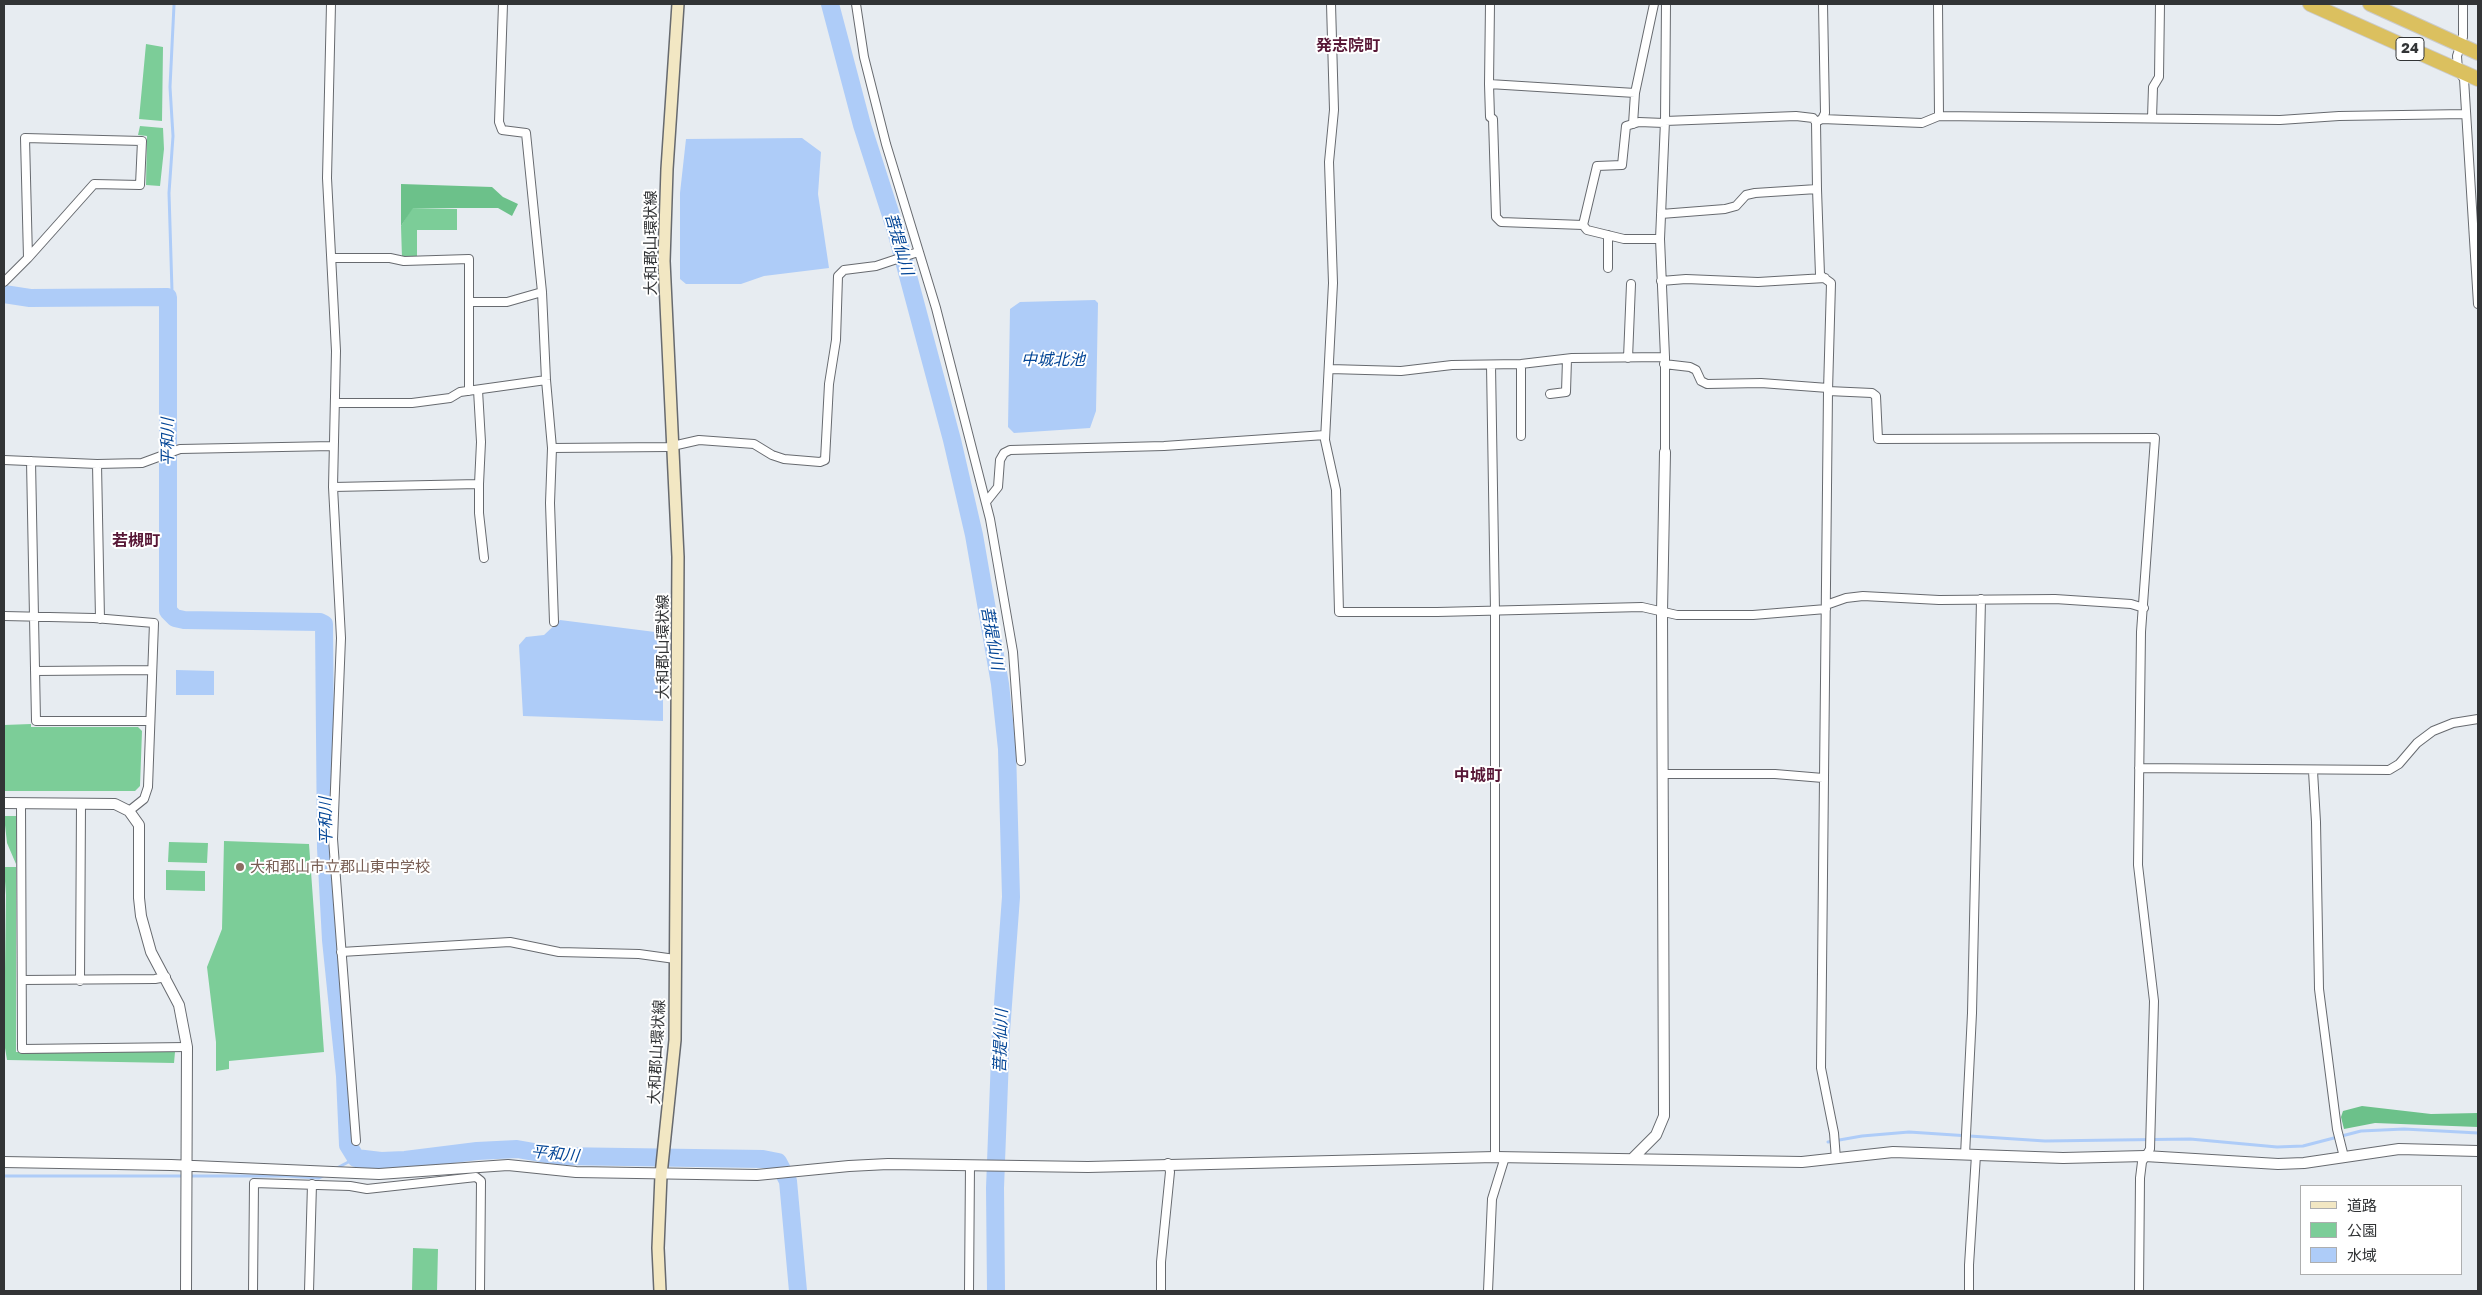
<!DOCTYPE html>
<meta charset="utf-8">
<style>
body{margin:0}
#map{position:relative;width:2482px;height:1295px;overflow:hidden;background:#e7ecf1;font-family:"Golos Text","Noto Sans JP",sans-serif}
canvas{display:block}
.frame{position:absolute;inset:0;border:5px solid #323436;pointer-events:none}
.legend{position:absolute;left:2300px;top:1185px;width:162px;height:90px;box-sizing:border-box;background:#fff;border:1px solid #adaeaf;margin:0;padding:6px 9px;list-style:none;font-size:15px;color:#323436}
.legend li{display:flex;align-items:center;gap:10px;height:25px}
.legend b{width:25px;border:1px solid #adaeaf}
</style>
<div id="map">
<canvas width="2482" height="1295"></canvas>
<div class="frame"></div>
<ul class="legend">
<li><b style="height:6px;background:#f2e7c3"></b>道路</li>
<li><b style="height:14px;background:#7ccd98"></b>公園</li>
<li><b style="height:14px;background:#aeccf8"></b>水域</li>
</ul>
</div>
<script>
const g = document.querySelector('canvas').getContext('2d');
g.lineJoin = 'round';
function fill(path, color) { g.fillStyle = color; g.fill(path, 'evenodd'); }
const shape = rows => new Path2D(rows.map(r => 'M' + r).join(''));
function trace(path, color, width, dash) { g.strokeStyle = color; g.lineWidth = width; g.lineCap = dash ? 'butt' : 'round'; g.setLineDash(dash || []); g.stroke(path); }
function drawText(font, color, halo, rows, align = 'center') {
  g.font = font + ' "Golos Text","Noto Sans JP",sans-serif'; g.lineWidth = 4; g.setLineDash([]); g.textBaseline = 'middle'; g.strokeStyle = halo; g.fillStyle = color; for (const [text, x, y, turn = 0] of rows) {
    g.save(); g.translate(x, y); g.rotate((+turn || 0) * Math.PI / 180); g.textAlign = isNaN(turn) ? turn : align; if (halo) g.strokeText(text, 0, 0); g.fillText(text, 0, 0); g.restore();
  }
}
fill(shape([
 [146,44,163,47,162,121,139,119],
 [140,126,163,128,164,149,160,186,146,185,147,136,138,135],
 [412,208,457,209,457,230,417,230,417,259,402,258,401,226],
 [31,724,31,727,138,727,142,731,140,786,135,791,4,791,4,725],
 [4,816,17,816,16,864,7,843],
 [224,841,309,844,324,1052,229,1061,229,1069,216,1071,216,1042,207,967,222,929],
 [169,842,208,843,207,863,168,862],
 [4,867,16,867,16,1052,175,1052,174,1063,7,1060,4,1042,6,895],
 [166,870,205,871,205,891,166,890],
 [413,1248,438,1249,437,1291,412,1291]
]), '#7ccd98');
fill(shape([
 [401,184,492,187,503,197,518,204,512,216,498,208,413,208,401,226],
 [2362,1106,2431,1114,2478,1113,2478,1127,2375,1123,2344,1129,2341,1117,2343,1111]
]), '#6cc18a');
fill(shape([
 [802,138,821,152,818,194,829,268,764,276,741,284,686,284,680,279,680,193,686,139],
 [1095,300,1098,303,1096,411,1090,428,1014,433,1008,427,1010,309,1020,302],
 [560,620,663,633,663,721,523,716,519,645,526,637,544,635],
 [176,670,214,671,214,695,176,695]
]), '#aeccf8');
trace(shape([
 [168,297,172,291,169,193,173,136,170,87,174,5],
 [1828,1142,1862,1136,1909,1132,2045,1141,2190,1139,2277,1147,2303,1146,2361,1131,2404,1129,2478,1133],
 [337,1168,356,1158],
 [4,1176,286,1176,319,1178,325,1175]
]), '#aeccf8', 3);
trace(shape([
 [830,4,862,125,896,231,952,440,974,535,1000,684,1007,749,1011,897,1001,1031,995,1188,996,1291],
 [4,294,30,298,168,297,168,611,175,618,184,620,320,622,324,624,326,848,331,940,345,1076,348,1145,356,1158,381,1161,405,1160,477,1151,517,1149,557,1156,763,1159,778,1162,788,1181,798,1291]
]), '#aeccf8', 18);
const minor = shape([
 [331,4,327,178,336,351,333,487,341,638,333,839,356,1141],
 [503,4,499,122,502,130,526,133,542,292,546,380,552,448,668,447,699,440,754,444,772,455,784,459,820,462,825,460,829,384,836,340,838,276,844,270,876,266,918,252],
 [856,4,864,57,886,144,936,308,990,519,1013,652,1021,761],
 [1331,4,1334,110,1329,162,1333,283,1325,440,1336,490,1339,612,1437,612,1642,607,1677,615,1753,615,1826,609],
 [1490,4,1489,84,1490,117,1493,119,1496,217,1501,222,1583,225,1587,230,1624,239,1660,239],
 [1823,4,1825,113,1822,119,1816,122,1817,189,1820,275,1831,283,1828,391,1821,1068,1834,1133,1836,1159],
 [1938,4,1939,116],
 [2463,4,2463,37,2457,56,2458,70,2464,79,2478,304],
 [1489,84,1635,93],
 [2152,118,2153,87,2159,77,2160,4],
 [1822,119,1922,123,1939,116,2280,120,2339,116,2466,114],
 [1665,121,1796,116,1813,118,1816,122],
 [1633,124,1635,93,1654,4],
 [25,138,142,141,140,185,94,184,28,258,25,138],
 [1661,214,1725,209,1736,206,1746,195,1755,193,1817,189],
 [1583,225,1597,166,1622,165,1626,126,1639,122,1664,123],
 [332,258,390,258,404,261,469,259,469,391],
 [1608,268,1608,235],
 [1661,281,1686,279,1758,282,1825,278],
 [4,282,28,258],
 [469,302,507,302,542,292],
 [1628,358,1631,284],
 [1664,364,1690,367,1696,370,1701,381,1707,384,1761,383,1828,388],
 [1491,365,1495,611,1495,1157],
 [1330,369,1401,371,1452,365,1521,364,1572,358,1665,357],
 [1828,391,1872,393,1876,396,1878,439,2155,438,2141,632,2138,865,2154,1001,2150,1149,2142,1162,2140,1178,2139,1291],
 [1550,394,1566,392,1567,359],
 [336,403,412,403,450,398,460,392,546,380],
 [1521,436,1521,364],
 [552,448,550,503,554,622],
 [1665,452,1665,357,1660,239,1665,121,1666,4],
 [4,460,97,464,142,463,180,449,333,446],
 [31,461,36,721,150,721],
 [97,464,100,619],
 [479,484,479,513,484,558],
 [333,487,479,484,481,442,478,390],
 [986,502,998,487,1000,460,1004,453,1010,450,1164,446,1325,435],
 [1826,605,1846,598,1863,596,1939,600,2055,599,2131,604,2144,608],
 [4,616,94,618,154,623,148,787,144,799,129,811],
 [35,671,151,670],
 [2139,768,2389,770,2399,764,2417,743,2433,731,2453,723,2478,719],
 [2313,771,2316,822,2319,989,2337,1129,2344,1157],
 [1663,774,1775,774,1823,778],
 [21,803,22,1049,187,1047],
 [341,952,510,942,559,952,639,954,675,959],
 [22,980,155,979,166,977],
 [80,981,81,804],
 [1965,1155,1972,1013,1981,599],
 [253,1291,254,1183,350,1186,367,1189,476,1177,481,1181,480,1291],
 [309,1291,312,1184],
 [969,1291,970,1165],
 [1161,1291,1161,1262,1170,1172,1168,1163],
 [1488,1291,1492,1199,1505,1157],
 [1969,1291,1969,1265,1976,1155]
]);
const tertiary = shape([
 [4,803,115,804,129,811,139,825,139,898,141,916,151,952,179,1005,187,1047,186,1291],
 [1633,1158,1656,1135,1664,1116,1662,612,1665,452],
 [4,1162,171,1165,379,1174,508,1165,576,1172,757,1175,849,1166,888,1164,1088,1167,1495,1157,1802,1162,1893,1152,2063,1158,2145,1156,2278,1164,2304,1163,2399,1149,2478,1151]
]);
const secondary = shape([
 [660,1291,658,1248,661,1175,675,1040,678,557,664,261,667,169,678,4]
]);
const trunk = shape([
 [2310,4,2478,79],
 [2370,4,2478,53]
]);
trace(minor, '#676a6f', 10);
trace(tertiary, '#676a6f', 12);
trace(secondary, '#676a6f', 14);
trace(trunk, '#cacacb', 16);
trace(minor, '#fff', 8);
trace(tertiary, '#fff', 10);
trace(secondary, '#f2e7c3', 11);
trace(trunk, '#dbc05f', 14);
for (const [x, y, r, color] of [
 [240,867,5,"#8d6e63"]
]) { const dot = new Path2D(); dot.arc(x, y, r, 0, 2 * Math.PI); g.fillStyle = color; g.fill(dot); trace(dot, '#fff', 2); }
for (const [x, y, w] of [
 [2410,49,28]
]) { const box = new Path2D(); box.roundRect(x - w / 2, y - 11.5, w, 23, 4); g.fillStyle = '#fff'; g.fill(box); trace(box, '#323436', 1); }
drawText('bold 14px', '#323436', null, [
 ["24",2410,49]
]);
drawText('15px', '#323436', '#fff', [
 ["大和郡山環状線",651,243,-90],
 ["大和郡山環状線",663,647,-90],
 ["大和郡山環状線",657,1052,-87]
]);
drawText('15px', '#785e54', '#fff', [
 ["大和郡山市立郡山東中学校",250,867]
], 'left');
drawText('bold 16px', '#581736', '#fff', [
 ["発志院町",1348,46],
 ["若槻町",136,541],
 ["中城町",1478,776]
]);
drawText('italic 16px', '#034596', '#fff', [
 ["菩提仙川",899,244,74],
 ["中城北池",1053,360],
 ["平和川",168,442,-90],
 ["菩提仙川",992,638,80],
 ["平和川",326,821,-91],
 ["菩提仙川",1001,1041,-88],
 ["平和川",555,1154,6]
]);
</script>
